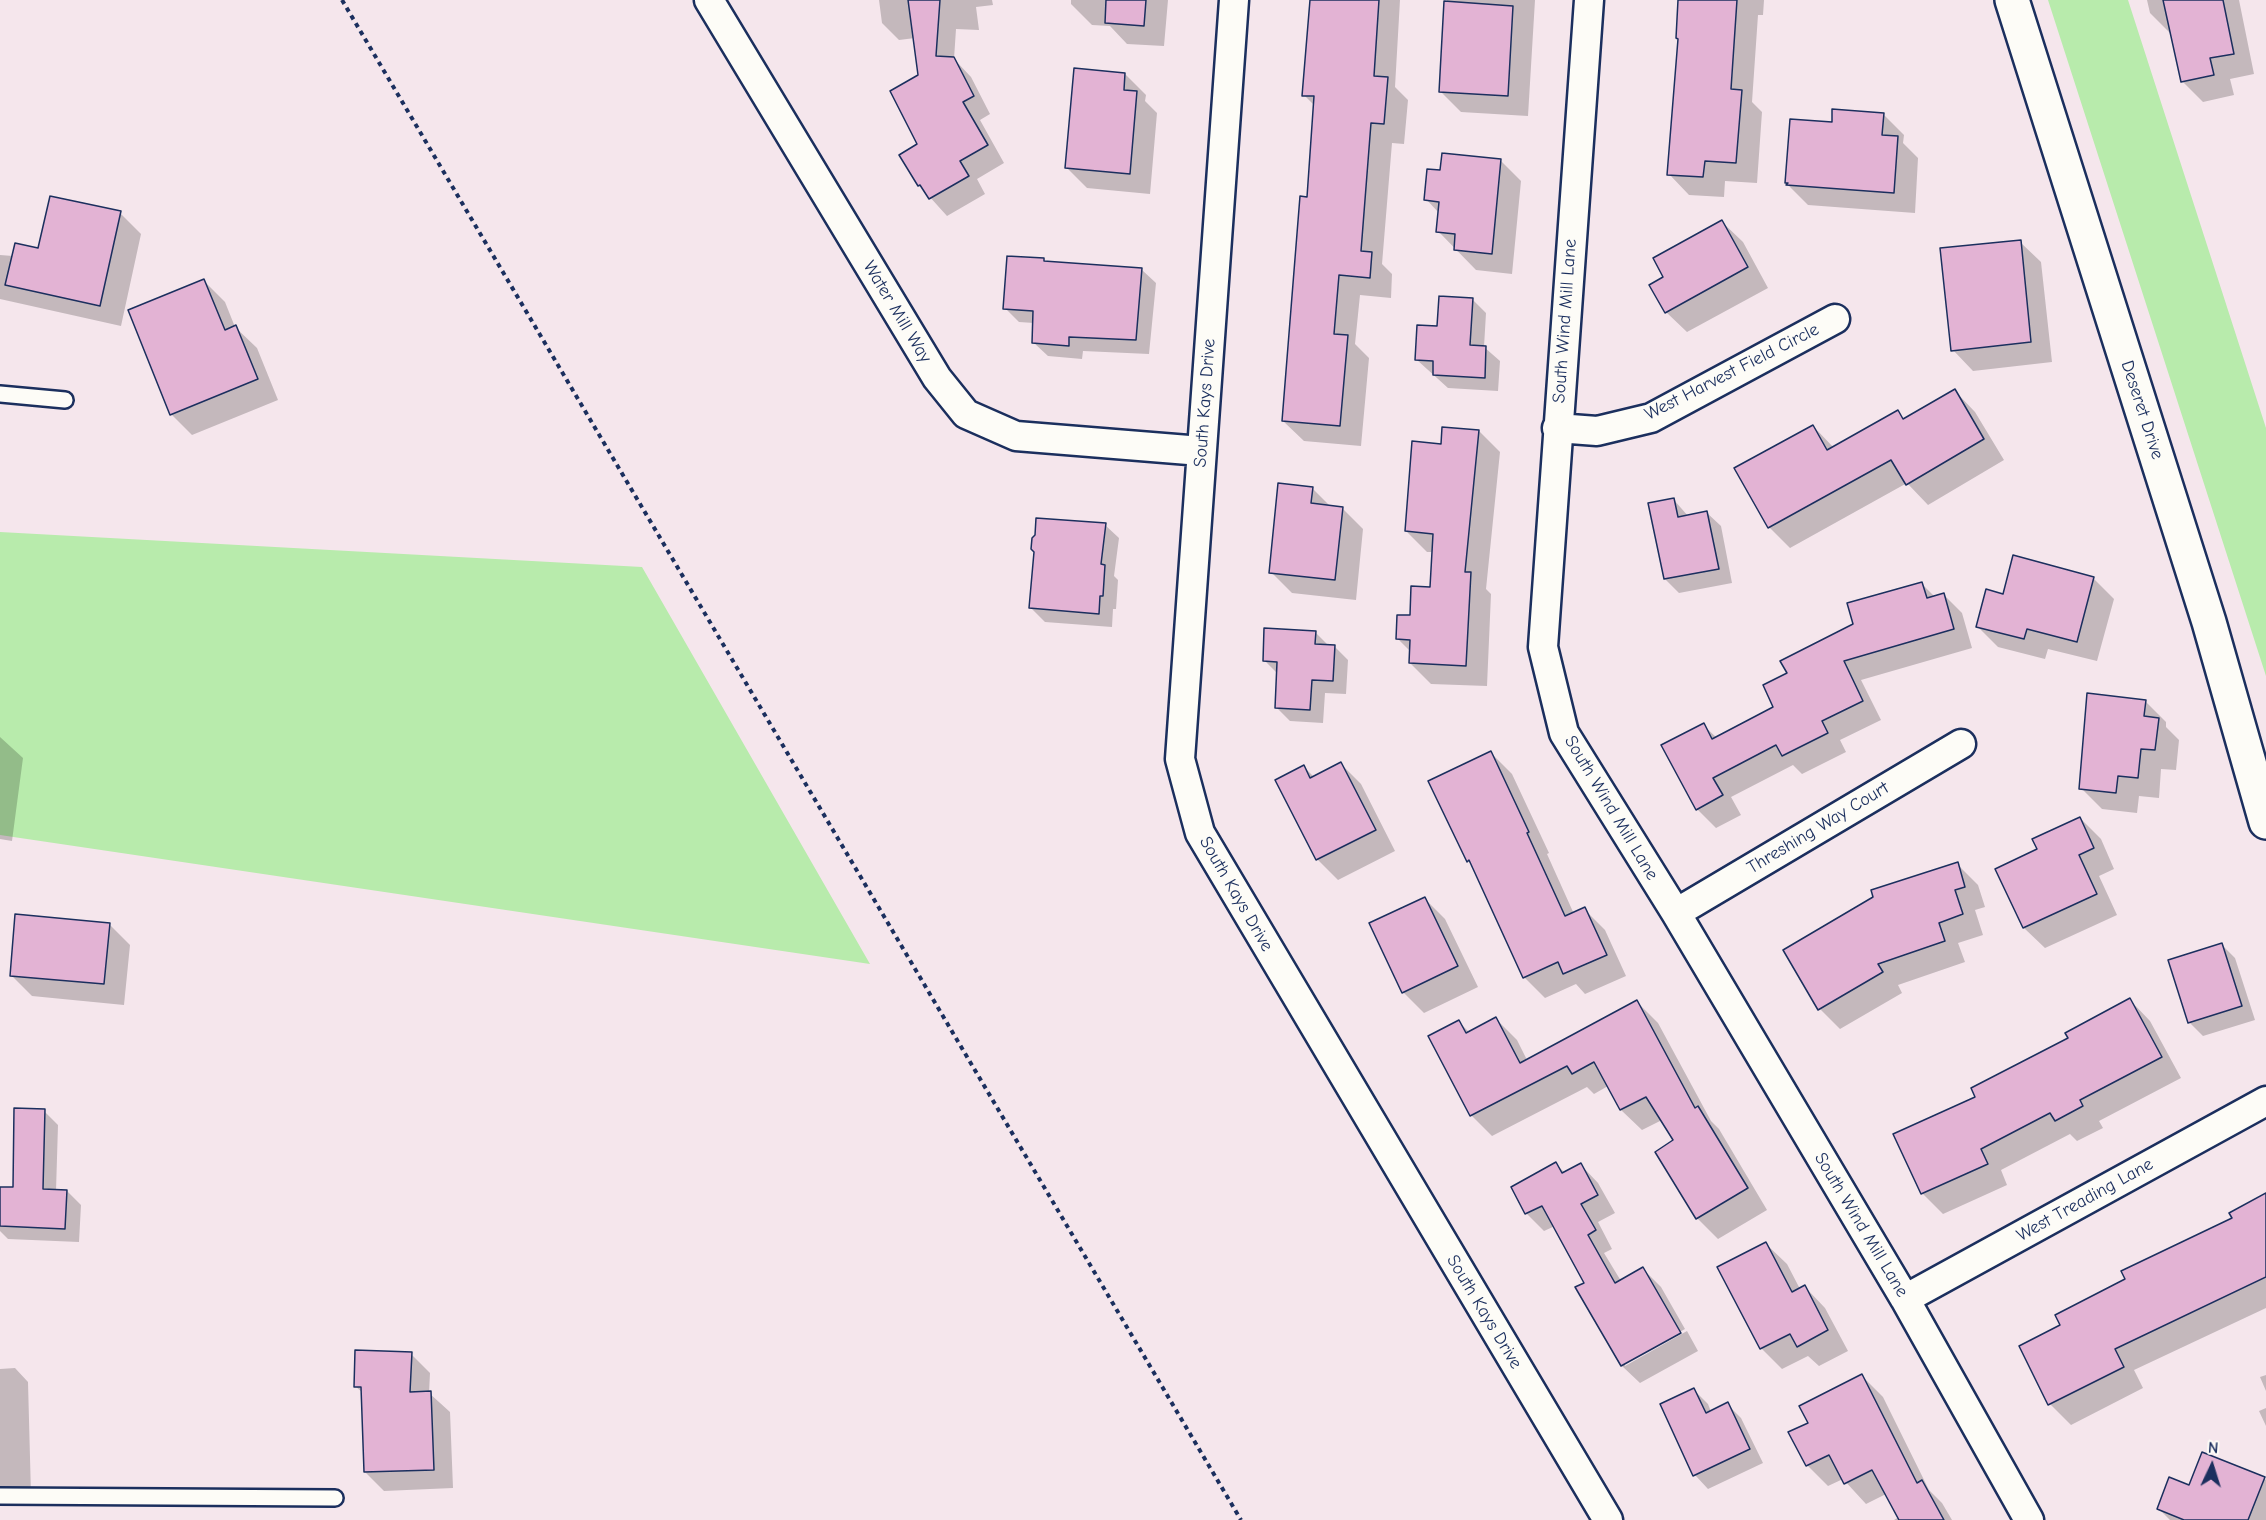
<!DOCTYPE html>
<style>
body{margin:0}
#map{position:relative;width:2266px;height:1520px;overflow:hidden;background:#f5e6ec;font-family:"Comic Neue",sans-serif}
canvas{display:block}
.north{position:absolute;left:2182px;top:1436px;width:60px;height:60px;-webkit-text-stroke:4px #fdfcf7;paint-order:stroke;rotate:4deg;font-size:16px;font-weight:700;line-height:24px;text-align:center;color:#1b2f5e}
.north::after{content:'';display:block;margin:auto;width:21px;height:27px;background:#1b2f5e;clip-path:polygon(50% 0,100% 100%,50% 72%,0 100%)}
</style>
<div id="map">
<canvas width="2266" height="1520"></canvas>
<div class="north">N</div>
</div>
<script>
const g = document.querySelector('canvas').getContext('2d');
g.lineJoin = 'round';
function fill(path, color) { g.fillStyle = color; g.fill(path, 'evenodd'); }
const shape = rows => new Path2D(rows.map(r => 'M' + r).join(''));
function trace(path, color, width, dash) { g.strokeStyle = color; g.lineWidth = width; g.lineCap = dash ? 'butt' : 'round'; g.setLineDash(dash || []); g.stroke(path); }
function drawText(font, color, halo, rows, align = 'center') {
  g.font = font + ' "Comic Neue",sans-serif'; g.lineWidth = 4.5; g.setLineDash([]); g.textBaseline = 'middle'; g.strokeStyle = halo; g.fillStyle = color; for (const [text, x, y, turn = 0] of rows) {
    g.save(); g.translate(x, y); g.rotate((+turn || 0) * Math.PI / 180); g.textAlign = isNaN(turn) ? turn : align; if (halo) g.strokeText(text, 0, 0); g.fillText(text, 0, 0); g.restore();
  }
}
fill(shape([
 [2048,0,2128,0,2266,428,2266,676],
 [0,532,642,567,870,964,0,835]
]), '#b8ebac');
fill(shape([
 [879,0,992,0,993,5,976,7,979,30,956,29,954,59,971,77,990,114,980,120,1004,163,977,179,985,194,947,216,919,185,920,76,915,38,899,40,882,23],
 [1071,0,1168,0,1164,46,1127,44,1110,26,1092,25,1071,4],
 [1333,0,1400,0,1395,87,1408,100,1404,144,1392,143,1382,264,1392,274,1391,298,1360,295,1355,344,1369,358,1361,446,1304,441,1283,421,1308,198,1315,106,1304,95],
 [1447,0,1535,0,1528,116,1461,112,1440,91],
 [1680,0,1764,0,1763,15,1758,15,1752,102,1762,112,1757,183,1725,181,1724,197,1689,195,1669,174,1679,40],
 [2147,0,2239,0,2254,74,2230,79,2234,95,2203,102,2182,81,2171,34,2150,13],
 [1125,74,1146,95,1145,101,1157,113,1150,194,1087,188,1066,167],
 [1883,114,1904,135,1903,143,1918,158,1915,213,1808,205,1788,185,1787,182,1833,123],
 [1500,160,1521,181,1512,274,1476,270,1438,231,1439,213,1426,199,1442,172],
 [120,213,141,234,121,326,0,299,0,255,13,256,39,250],
 [1722,222,1743,242,1768,288,1687,332,1666,312,1665,277],
 [2020,242,2041,262,2052,362,1973,371,1953,350],
 [1043,260,1047,263,1142,270,1156,283,1149,354,1083,351,1082,359,1048,356,1034,343,1034,323,1019,322,1005,308],
 [204,281,225,302,235,327,257,348,278,400,192,435,171,414],
 [1472,299,1486,313,1484,347,1500,361,1498,391,1448,388,1417,360,1439,328],
 [1955,391,1975,412,2004,460,1928,505,1907,483,1790,548,1769,527,1813,426,1834,448,1897,412,1905,420],
 [1479,431,1500,452,1486,589,1491,594,1487,686,1431,684,1410,663,1411,652,1398,639,1432,588,1434,552,1427,552,1406,531,1442,446],
 [1312,488,1331,507,1342,508,1363,529,1356,600,1292,593,1271,572],
 [1674,500,1688,516,1707,513,1721,526,1732,583,1679,593,1665,579],
 [1105,525,1119,538,1114,576,1118,580,1116,609,1113,609,1112,627,1045,622,1031,608],
 [2093,578,2114,599,2097,661,2048,649,2045,659,1998,647,1977,626,2004,596],
 [1921,583,1935,597,1943,594,1962,613,1972,648,1861,680,1881,720,1840,740,1846,752,1802,774,1793,765,1731,797,1741,815,1716,828,1697,809,1703,725,1717,738,1775,707,1789,674,1855,625],
 [1315,632,1329,646,1334,646,1348,660,1346,694,1325,693,1323,723,1290,721,1276,707,1278,674,1264,660],
 [2145,701,2166,722,2166,727,2179,740,2176,770,2161,769,2159,798,2139,796,2137,813,2102,809,2081,788],
 [0,737,23,758,12,841,0,839],
 [1491,753,1512,774,1549,853,1547,854,1574,914,1584,909,1605,930,1626,976,1585,994,1576,984,1545,998,1524,977,1474,867,1468,861],
 [1341,764,1361,784,1395,851,1338,880,1317,859,1304,767,1314,777],
 [2080,818,2101,839,2114,869,2099,876,2117,915,2045,948,2024,928,1997,869,2039,850],
 [1957,864,1978,885,1985,907,1975,910,1983,935,1958,943,1965,962,1898,985,1902,993,1840,1029,1820,1009],
 [1424,898,1445,919,1478,987,1424,1013,1403,992],
 [109,924,130,945,124,1005,32,996,11,975],
 [2222,945,2235,958,2255,1020,2203,1036,2189,1022],
 [2130,1000,2150,1021,2181,1078,2099,1121,2103,1128,2077,1141,2070,1134,2001,1170,2007,1185,1943,1214,1922,1193,1977,1097],
 [1637,1002,1658,1023,1711,1121,1719,1129,1767,1210,1718,1239,1697,1218,1675,1141,1662,1120,1642,1130,1621,1110,1608,1086,1594,1094,1587,1087,1492,1136,1471,1115,1430,1037,1459,1022,1469,1032,1496,1019,1517,1040,1527,1060],
 [44,1111,58,1125,56,1191,67,1191,81,1205,79,1242,8,1239,0,1231,0,1188,14,1189],
 [1556,1164,1565,1173,1581,1165,1598,1183,1615,1213,1598,1222,1612,1249,1604,1253,1621,1281,1643,1269,1661,1287,1685,1329,1625,1362,1625,1366,1687,1331,1698,1351,1640,1383,1622,1366,1577,1288,1586,1283,1555,1226,1544,1231,1527,1214,1513,1187],
 [2266,1194,2266,1308,2134,1370,2143,1388,2071,1425,2050,1404,2063,1326,2127,1280,2234,1218],
 [1766,1244,1787,1264,1800,1289,1805,1287,1825,1308,1848,1351,1819,1366,1808,1356,1782,1369,1761,1348,1719,1268],
 [411,1354,430,1373,429,1393,450,1412,453,1488,384,1491,365,1472,363,1393,355,1386],
 [15,1368,28,1382,31,1495,0,1495,0,1369],
 [2266,1375,2266,1391,2260,1377],
 [1862,1376,1883,1397,1929,1490,1942,1503,1952,1520,1894,1520,1899,1517,1886,1494,1866,1504,1843,1479,1828,1486,1807,1465],
 [1694,1390,1708,1404,1711,1412,1727,1404,1741,1418,1763,1463,1708,1489,1695,1475],
 [2266,1408,2266,1426,2259,1411],
 [2264,1478,2266,1480,2266,1520,2170,1520,2159,1509,2190,1487]
]), '#0003');
const building = shape([
 [908,0,940,0,936,56,954,57,974,96,963,102,988,145,960,161,969,176,929,199,920,185,918,186,899,155,917,144,890,91,918,75,908,0],
 [1106,0,1146,0,1144,26,1105,23,1106,0],
 [1310,0,1379,0,1374,76,1388,77,1384,124,1371,123,1361,251,1372,252,1370,278,1339,275,1334,334,1348,335,1340,426,1282,421,1300,196,1307,197,1314,96,1302,96,1310,0],
 [1678,0,1737,0,1731,89,1742,90,1736,163,1705,161,1703,177,1667,175,1678,39,1676,38,1678,0],
 [2163,0,2223,0,2234,54,2210,58,2214,75,2181,82,2163,0],
 [1444,1,1513,6,1508,96,1439,92,1444,1],
 [1074,68,1125,73,1124,90,1137,91,1130,174,1065,168,1074,68],
 [1832,109,1884,113,1882,135,1898,136,1894,193,1786,185,1788,183,1785,183,1790,119,1832,122,1832,109],
 [1442,153,1501,159,1492,254,1454,250,1455,234,1436,232,1439,202,1424,200,1427,169,1440,170,1442,153],
 [50,196,121,211,100,306,5,285,15,243,38,248,50,196],
 [1722,220,1748,267,1665,313,1649,285,1663,277,1653,258,1722,220],
 [2021,240,2031,342,1951,351,1940,248,2021,240],
 [1007,256,1044,258,1044,261,1142,268,1136,340,1069,337,1069,346,1032,343,1033,311,1003,309,1007,256],
 [204,279,225,330,236,325,258,379,170,415,128,310,204,279],
 [1439,296,1473,298,1470,345,1486,346,1485,378,1433,375,1433,361,1415,360,1417,325,1437,326,1439,296],
 [1955,389,1984,439,1906,485,1891,460,1768,528,1734,468,1813,425,1827,450,1898,410,1903,419,1955,389],
 [1442,427,1479,430,1465,572,1471,572,1466,666,1409,663,1410,640,1396,639,1397,615,1410,615,1411,586,1430,587,1433,534,1405,531,1412,441,1441,444,1442,427],
 [1278,483,1313,487,1311,503,1343,507,1335,580,1269,573,1278,483],
 [1674,498,1678,517,1707,511,1719,569,1664,579,1648,503,1674,498],
 [1036,518,1106,523,1101,564,1105,565,1103,596,1100,596,1099,614,1029,608,1034,552,1031,549,1032,538,1035,535,1036,518],
 [2013,555,2094,577,2077,642,2027,629,2024,639,1976,627,1986,589,2003,594,2013,555],
 [1922,582,1927,598,1944,593,1954,629,1844,661,1863,701,1822,721,1828,733,1782,756,1776,745,1713,778,1723,795,1696,810,1661,745,1704,723,1712,739,1773,707,1763,685,1787,673,1780,661,1853,624,1847,603,1922,582],
 [1264,628,1316,631,1315,644,1335,645,1333,681,1312,680,1310,710,1275,708,1277,662,1263,661,1264,628],
 [2087,693,2146,700,2144,716,2159,718,2155,750,2141,749,2138,778,2118,776,2116,793,2079,789,2087,693],
 [1491,751,1529,832,1527,833,1565,916,1585,907,1607,955,1563,974,1558,962,1523,978,1469,860,1467,862,1428,781,1491,751],
 [1341,762,1376,830,1316,860,1275,780,1304,765,1310,778,1341,762],
 [2080,817,2094,848,2079,855,2097,894,2023,928,1995,869,2037,849,2032,839,2080,817],
 [1958,862,1965,887,1955,890,1963,914,1939,923,1945,941,1878,964,1883,972,1818,1010,1783,950,1873,897,1871,890,1958,862],
 [1425,897,1458,966,1402,993,1369,923,1425,897],
 [15,914,110,923,104,984,10,976,15,914],
 [2222,943,2242,1006,2188,1023,2168,960,2222,943],
 [2130,998,2162,1057,2080,1100,2083,1106,2055,1121,2050,1113,1981,1149,1988,1164,1921,1194,1893,1134,1975,1097,1971,1088,2068,1038,2065,1033,2130,998],
 [1637,1000,1695,1108,1698,1106,1748,1188,1696,1219,1655,1152,1673,1140,1646,1097,1620,1110,1594,1062,1572,1074,1567,1066,1470,1116,1428,1036,1459,1020,1466,1033,1496,1017,1520,1063,1637,1000],
 [14,1108,45,1109,43,1189,67,1190,65,1229,0,1226,0,1187,13,1187,14,1108],
 [1556,1162,1562,1173,1581,1163,1598,1195,1581,1204,1596,1230,1588,1235,1615,1283,1643,1267,1681,1333,1621,1366,1575,1287,1584,1283,1542,1206,1525,1214,1511,1187,1556,1162],
 [2266,1193,2266,1277,2115,1349,2124,1367,2048,1405,2019,1346,2060,1325,2055,1315,2125,1279,2121,1271,2232,1218,2229,1213,2266,1193],
 [1766,1242,1792,1292,1805,1285,1828,1330,1797,1347,1790,1334,1760,1349,1717,1267,1766,1242],
 [355,1350,412,1352,410,1392,431,1391,434,1470,364,1472,361,1387,354,1387,355,1350],
 [1862,1374,1917,1483,1922,1480,1944,1520,1899,1520,1872,1470,1844,1484,1829,1455,1806,1466,1788,1432,1808,1423,1799,1406,1862,1374],
 [1694,1388,1706,1413,1728,1402,1750,1449,1693,1476,1660,1404,1694,1388],
 [2202,1452,2265,1477,2248,1520,2184,1520,2157,1509,2169,1477,2189,1485,2202,1452]
]);
fill(building, '#e3b3d4');
trace(building, '#1b2f5e', 1.5);
const lane = shape([
 [0,394,65,400],
 [0,1496,335,1498]
]);
const street = shape([
 [709,0,937,378,966,414,1016,436,1201,451],
 [1234,0,1180,759,1200,833,1608,1520],
 [1589,0,1543,647,1564,733,1676,913,1905,1299,2029,1520],
 [1557,428,1597,431,1651,418,1835,319],
 [1676,913,1961,744],
 [1905,1299,2266,1101]
]);
const secondary = shape([
 [2012,0,2209,622,2266,822]
]);
trace(lane, '#1b2f5e', 20);
trace(street, '#1b2f5e', 33);
trace(secondary, '#1b2f5e', 38);
trace(shape([
 [342,0,1241,1520]
]), '#1b2f5e', 4, [4.5, 4.5]);
trace(lane, '#fdfcf7', 15);
trace(street, '#fdfcf7', 28);
trace(secondary, '#fdfcf7', 33);
drawText('18px', '#1b2f5e', '#fdfcf7', [
 ["Water Mill Way",897,312,59],
 ["South Wind Mill Lane",1565,321,-86],
 ["West Harvest Field Circle",1732,372,-27],
 ["South Kays Drive",1205,403,-86],
 ["Deseret Drive",2142,410,72],
 ["South Wind Mill Lane",1611,808,59],
 ["Threshing Way Court",1818,828,-31],
 ["South Kays Drive",1236,894,60],
 ["West Treading Lane",2085,1200,-29],
 ["South Wind Mill Lane",1861,1225,59],
 ["South Kays Drive",1484,1312,59]
]);
</script>
